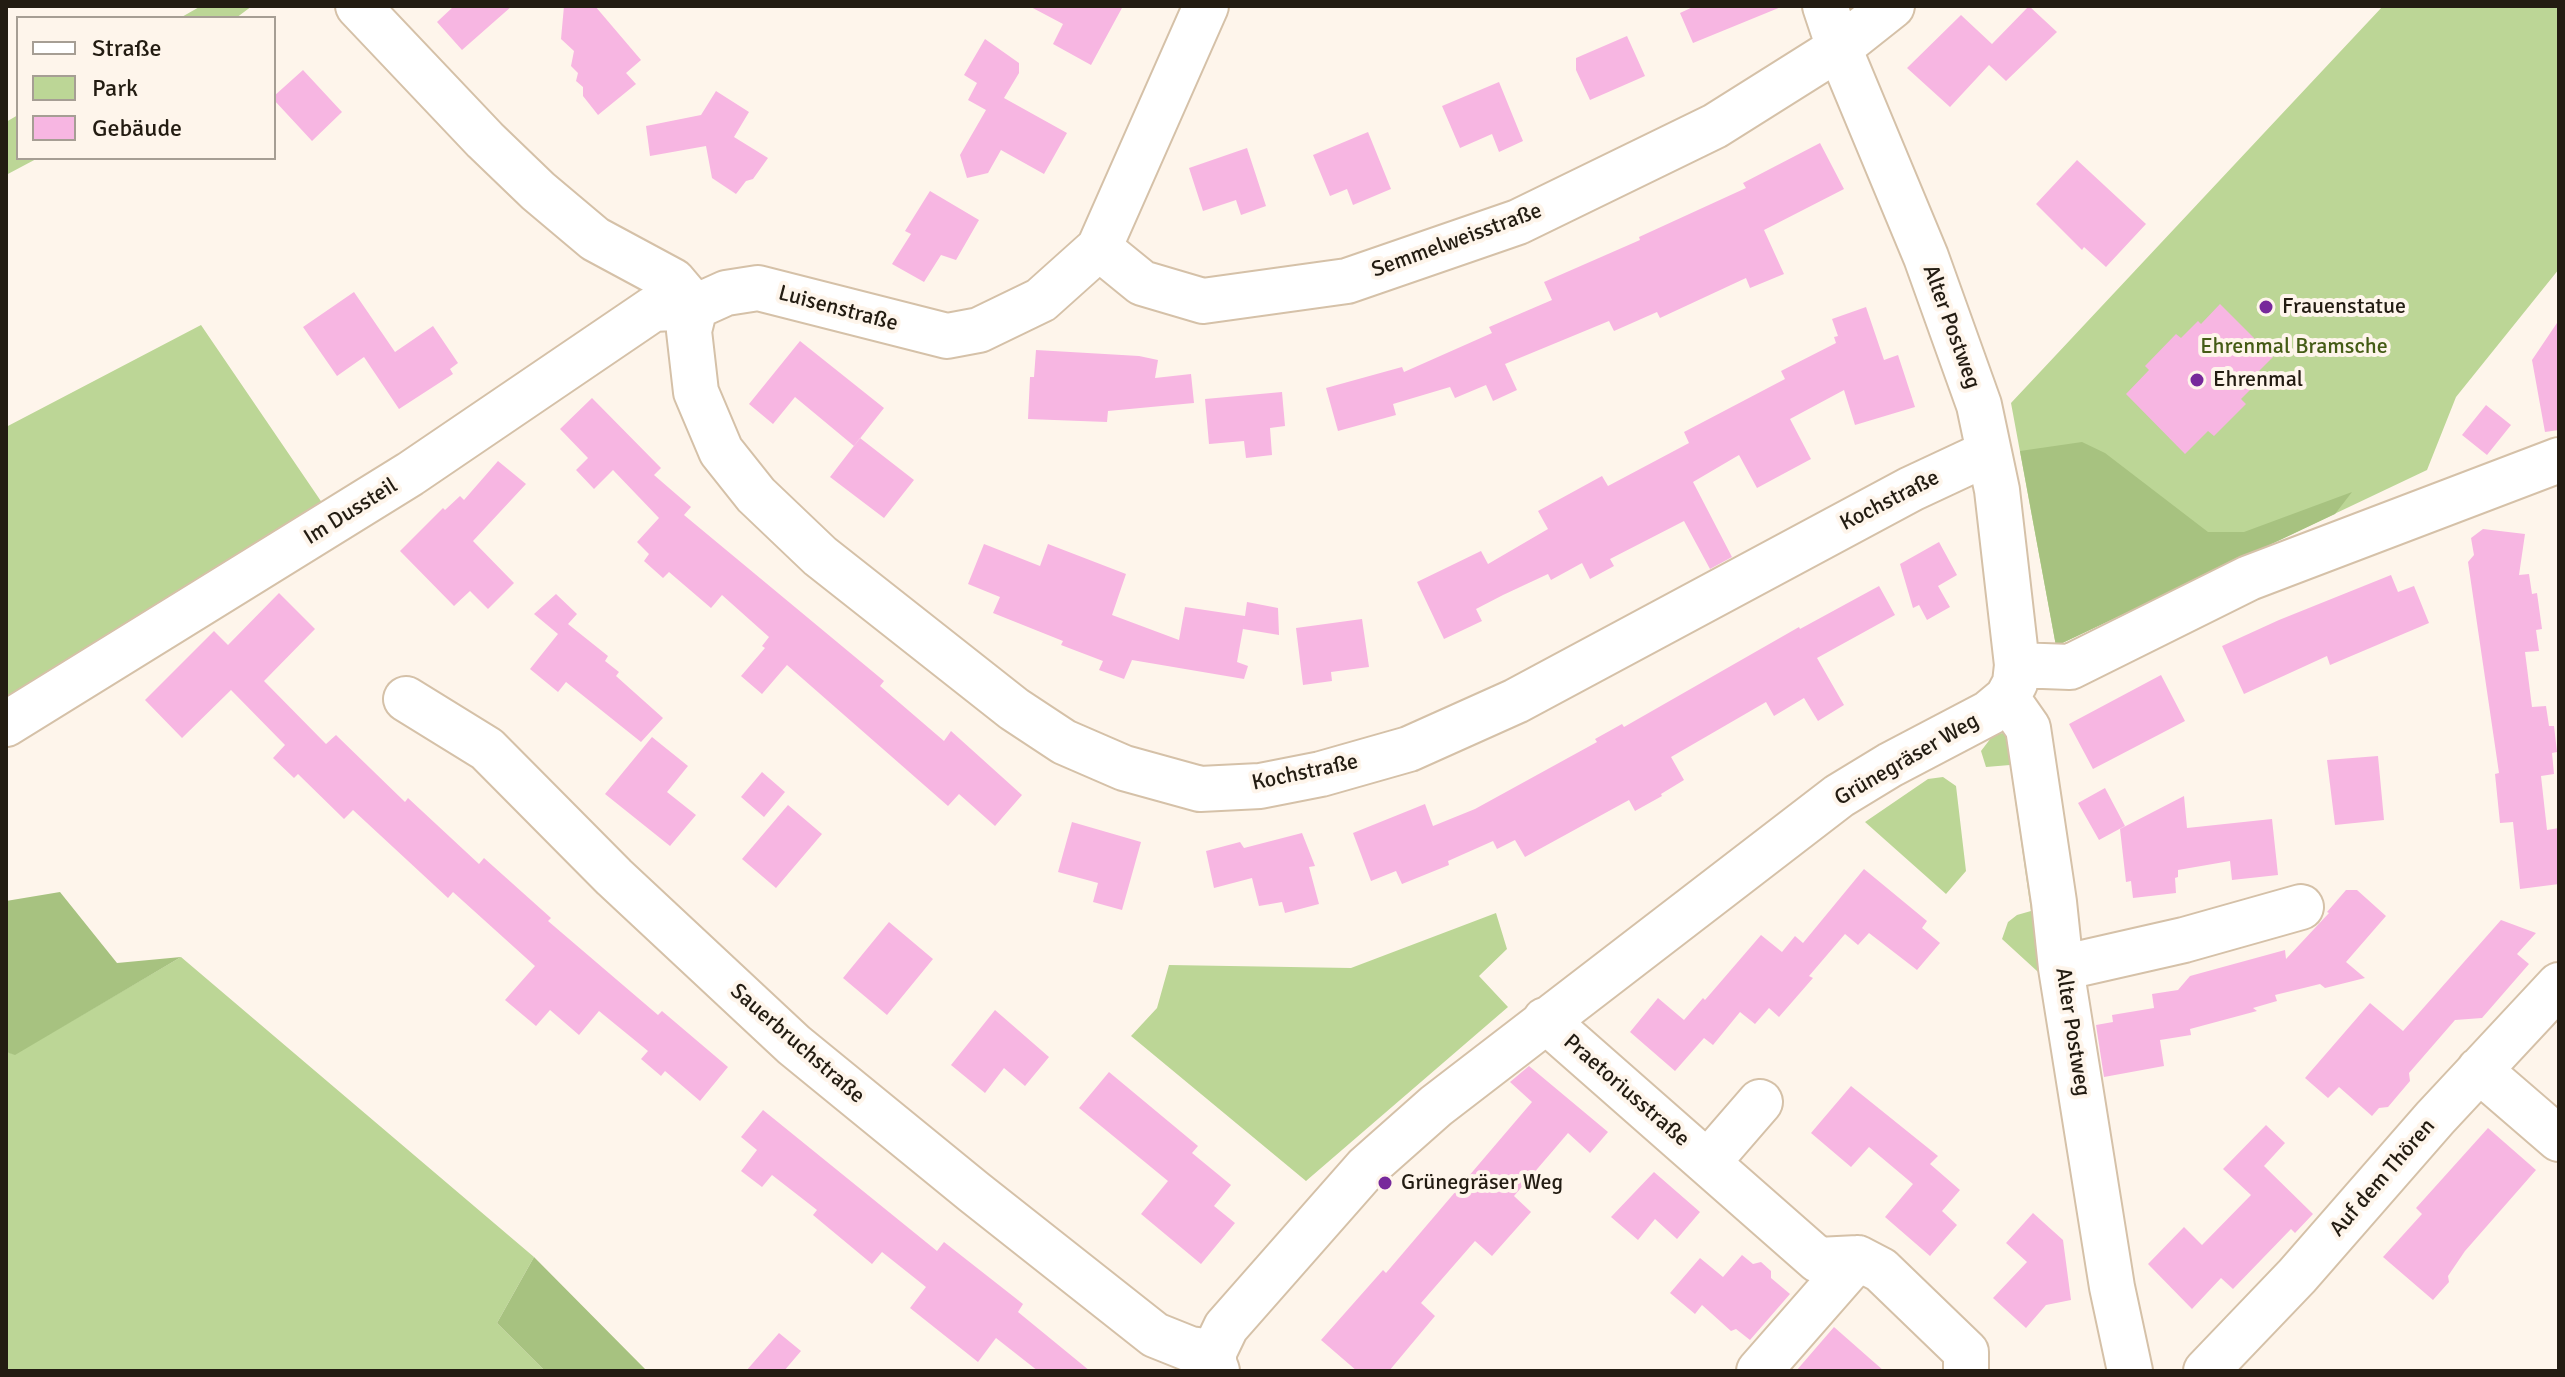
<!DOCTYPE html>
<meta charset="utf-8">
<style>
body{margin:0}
#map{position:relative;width:2565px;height:1377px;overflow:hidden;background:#fef5eb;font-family:Signika,sans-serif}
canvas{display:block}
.frame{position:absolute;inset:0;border:8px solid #231c12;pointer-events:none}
.legend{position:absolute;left:16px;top:16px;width:260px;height:144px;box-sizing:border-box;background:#fef5eb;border:2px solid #a69e94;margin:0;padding:10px 14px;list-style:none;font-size:24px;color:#231c12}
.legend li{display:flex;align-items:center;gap:16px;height:40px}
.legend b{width:40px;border:2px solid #a69e94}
</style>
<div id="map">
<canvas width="2565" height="1377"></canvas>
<div class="frame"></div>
<ul class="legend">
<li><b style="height:10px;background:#fff"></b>Straße</li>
<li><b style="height:22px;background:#bcd696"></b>Park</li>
<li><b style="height:22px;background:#f7b6e2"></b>Gebäude</li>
</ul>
</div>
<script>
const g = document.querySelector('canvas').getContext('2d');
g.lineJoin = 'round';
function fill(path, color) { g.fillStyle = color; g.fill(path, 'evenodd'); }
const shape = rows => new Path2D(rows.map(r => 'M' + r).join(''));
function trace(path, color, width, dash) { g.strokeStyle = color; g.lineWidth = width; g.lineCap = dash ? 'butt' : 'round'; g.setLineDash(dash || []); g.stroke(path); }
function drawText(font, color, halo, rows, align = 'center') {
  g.font = font + ' Signika,sans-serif'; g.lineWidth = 8; g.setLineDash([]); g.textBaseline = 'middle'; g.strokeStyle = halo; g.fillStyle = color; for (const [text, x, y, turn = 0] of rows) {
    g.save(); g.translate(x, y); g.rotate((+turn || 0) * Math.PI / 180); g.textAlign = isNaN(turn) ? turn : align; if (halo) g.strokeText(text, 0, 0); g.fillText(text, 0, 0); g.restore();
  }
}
fill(shape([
 [201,6,252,6,236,18,180,18],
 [2383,6,2559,6,2559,269,2456,397,2427,470,2056,646,2011,403],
 [18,115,18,158,38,158,6,175,6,122],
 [201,325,329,513,6,709,6,427],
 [2004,733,2020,742,2049,982,2002,939,2008,922,2017,915,2031,911,2010,765,1986,767,1981,751,1994,734],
 [1943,777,1956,786,1966,871,1946,894,1865,822,1928,779],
 [1496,913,1507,949,1479,976,1508,1007,1306,1181,1131,1036,1157,1008,1169,965,1351,968],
 [181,957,534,1257,497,1323,545,1371,6,1371,6,1052,15,1054]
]), '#bcd696');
fill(shape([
 [2082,442,2105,453,2208,532,2244,532,2352,492,2335,514,2056,646,2020,451],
 [60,892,117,963,181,957,15,1055,6,1052,6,901],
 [534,1257,647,1371,545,1371,497,1323]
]), '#a7c280');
fill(shape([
 [454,6,512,6,462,50,437,22],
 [564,6,595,6,641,60,626,73,636,84,598,115,583,96,583,87,576,81,578,73,571,66,574,51,561,39],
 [1029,6,1123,6,1091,65,1053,44,1063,24],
 [1695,6,1781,6,1781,7,1693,43,1680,13],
 [2029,6,2057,32,2006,81,1989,65,1950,107,1907,68,1961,15,1992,44],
 [1627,36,1645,76,1590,100,1576,70,1576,58],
 [985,39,1019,63,1019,73,1004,98,1067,133,1044,174,1001,150,988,173,967,178,960,155,986,110,968,100,977,83,964,75],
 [303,70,342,112,312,141,274,100,274,96],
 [1499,82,1523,141,1499,152,1492,134,1460,148,1442,106],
 [716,91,749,112,734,137,768,158,753,179,746,181,736,194,712,178,706,146,650,156,646,126,701,115],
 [1368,132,1391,189,1353,205,1347,189,1330,196,1313,155],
 [1820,143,1844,189,1764,230,1784,274,1750,288,1746,278,1660,318,1657,312,1614,331,1609,321,1505,364,1517,390,1493,401,1486,385,1455,398,1450,387,1393,404,1396,415,1338,431,1326,388,1402,367,1404,372,1492,333,1489,327,1552,300,1544,282,1640,240,1639,237,1746,188,1743,183],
 [1247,148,1266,206,1241,215,1236,200,1203,211,1189,168],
 [2077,160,2146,224,2106,267,2084,247,2082,250,2036,204],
 [930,191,979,220,956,260,941,255,924,282,892,264,911,234,905,231],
 [354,292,395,352,433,326,458,363,450,369,453,374,399,409,364,357,337,376,303,327],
 [2220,304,2273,357,2252,378,2257,383,2241,399,2246,404,2214,436,2208,431,2185,454,2126,394,2149,370,2145,366,2176,334,2181,338,2198,321,2201,324],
 [1866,307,1884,360,1898,355,1915,407,1855,425,1844,390,1790,419,1811,459,1757,488,1739,455,1693,482,1732,557,1710,569,1684,521,1610,559,1614,566,1590,579,1582,563,1551,580,1548,574,1503,595,1476,609,1482,621,1444,639,1417,582,1481,551,1488,564,1548,529,1538,511,1602,476,1608,486,1689,443,1684,432,1785,379,1781,371,1836,343,1834,337,1838,336,1832,319],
 [2559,320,2559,430,2545,432,2532,360],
 [800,341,884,408,854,446,795,397,773,424,749,404],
 [1036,350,1139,356,1158,360,1155,378,1191,374,1194,403,1108,411,1107,422,1028,419,1030,377,1034,377],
 [1282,392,1285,426,1270,428,1272,455,1246,458,1244,441,1209,444,1205,399],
 [592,398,661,468,654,475,691,507,684,515,884,681,880,686,944,741,951,731,1022,795,995,826,959,794,948,806,787,665,762,694,741,676,765,648,762,646,769,637,722,595,711,608,669,572,663,578,644,561,649,554,637,542,659,518,613,470,594,489,576,470,588,458,560,429],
 [2486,405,2511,425,2487,455,2462,435],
 [860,438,914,480,884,518,830,477],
 [498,461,526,484,473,541,514,583,488,609,470,591,454,606,400,551,443,508,445,510,460,496,464,500],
 [2483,529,2525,534,2519,575,2529,574,2532,594,2537,593,2542,629,2536,630,2539,651,2525,652,2532,707,2546,706,2549,726,2554,726,2557,752,2552,753,2554,774,2541,776,2547,830,2559,828,2559,884,2520,889,2513,822,2500,823,2495,774,2499,773,2468,562,2474,555,2471,538],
 [1939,542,1957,575,1938,586,1950,607,1927,620,1919,605,1913,608,1900,564],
 [984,544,1040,566,1048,544,1126,574,1112,615,1179,640,1185,607,1245,616,1247,602,1278,608,1279,635,1243,629,1244,623,1237,662,1248,666,1244,679,1132,660,1124,679,1099,670,1103,661,1061,645,1063,641,993,613,1000,597,968,584],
 [2391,575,2398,592,2414,586,2429,623,2330,665,2327,656,2244,694,2222,646,2279,620],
 [1879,586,1895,615,1817,658,1844,705,1818,721,1804,698,1774,716,1766,702,1671,757,1684,780,1661,794,1662,796,1635,811,1629,800,1525,857,1515,840,1497,849,1493,841,1448,861,1449,865,1402,884,1396,871,1371,881,1353,833,1425,804,1433,826,1475,809,1597,742,1595,739,1622,724,1624,727,1799,627,1800,629],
 [279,593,315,629,264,681,326,744,336,735,405,802,408,798,479,864,484,858,551,918,548,921,658,1015,662,1011,728,1067,700,1101,665,1071,661,1076,641,1059,648,1051,599,1011,579,1035,550,1010,536,1026,505,1000,535,966,453,892,448,898,353,810,344,819,298,774,294,778,273,758,285,745,231,690,182,738,145,700,214,631,228,645],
 [556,594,577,614,568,624,608,656,605,661,619,672,616,676,663,718,641,742,566,682,558,692,530,669,558,634,534,614],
 [1362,619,1369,667,1331,672,1332,681,1303,685,1296,628],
 [2161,675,2185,721,2093,769,2069,724],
 [652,737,688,766,667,792,696,815,670,846,605,794],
 [2378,756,2384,820,2335,825,2327,760],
 [762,772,785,792,764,817,741,797],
 [2105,788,2125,826,2099,840,2078,803],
 [2184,796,2187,828,2272,819,2278,875,2232,880,2230,861,2178,870,2178,877,2175,878,2176,893,2133,898,2131,881,2126,882,2120,829],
 [788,805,822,834,776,888,742,859],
 [1072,822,1141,842,1122,910,1093,902,1098,883,1058,872],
 [1302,833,1315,866,1309,867,1319,904,1285,913,1282,902,1259,906,1252,878,1214,888,1206,851,1240,842,1244,848],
 [1864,869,1927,921,1922,928,1940,943,1917,970,1869,933,1858,945,1845,934,1809,976,1813,978,1779,1017,1769,1008,1755,1024,1740,1012,1713,1045,1704,1038,1675,1071,1630,1032,1658,998,1684,1020,1703,998,1705,1000,1761,935,1782,952,1795,936,1803,943],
 [2346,890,2357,890,2386,916,2346,962,2365,978,2325,988,2320,984,2275,995,2277,1001,2253,1008,2257,1011,2190,1029,2191,1035,2160,1040,2164,1066,2104,1077,2096,1025,2113,1022,2112,1015,2154,1008,2152,994,2178,990,2190,976,2285,950,2286,959,2329,913,2327,912],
 [2501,920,2536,933,2517,954,2529,964,2482,1018,2455,1020,2409,1073,2410,1081,2388,1107,2379,1108,2372,1116,2339,1087,2328,1098,2305,1078,2370,1003,2403,1031],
 [889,922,933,959,887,1015,843,978],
 [995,1010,1049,1057,1025,1086,1004,1068,985,1093,951,1065],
 [1529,1066,1608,1132,1590,1153,1568,1133,1514,1196,1531,1212,1492,1256,1475,1241,1421,1303,1435,1316,1389,1371,1357,1371,1321,1340,1383,1270,1386,1273,1532,1102,1510,1082],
 [1109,1072,1198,1146,1192,1153,1231,1185,1214,1206,1235,1223,1201,1264,1141,1214,1168,1181,1079,1108],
 [1851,1086,1938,1156,1930,1164,1960,1190,1942,1211,1957,1225,1930,1256,1885,1217,1913,1184,1869,1147,1851,1167,1811,1133],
 [763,1110,937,1251,944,1242,1023,1304,1018,1312,1090,1371,1038,1371,996,1338,978,1362,910,1308,926,1287,882,1252,872,1264,813,1215,817,1210,772,1175,762,1187,741,1171,757,1150,741,1137],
 [2266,1125,2285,1143,2264,1166,2313,1214,2295,1233,2291,1229,2233,1289,2221,1278,2192,1309,2148,1264,2184,1227,2202,1245,2251,1195,2223,1169],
 [2488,1128,2536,1170,2465,1251,2448,1276,2449,1282,2433,1300,2383,1257,2422,1214,2416,1208],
 [1654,1172,1700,1212,1677,1239,1655,1219,1638,1240,1611,1217],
 [2033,1213,2063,1240,2071,1300,2046,1305,2026,1328,1993,1298,2027,1262,2006,1243],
 [1742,1255,1753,1264,1761,1262,1771,1271,1771,1278,1790,1294,1750,1340,1736,1329,1731,1331,1702,1305,1695,1314,1670,1293,1700,1258,1723,1277],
 [1834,1327,1884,1371,1796,1371],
 [779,1333,801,1351,784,1371,746,1371]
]), '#f7b6e2');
const minor = shape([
 [358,6,485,140,538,191,595,239,673,281,695,307],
 [1099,248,1142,283,1203,301,1347,281,1518,222,1715,126,1839,48,1892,6],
 [695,307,689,331,696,392,721,451,756,495,820,556,1014,709,1064,742,1124,768,1200,789,1260,786,1321,774,1409,749,1516,701,1911,489,1988,453],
 [2017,665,2070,667,2249,578,2559,460],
 [2007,698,2028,728,2054,902,2061,968,2112,1287,2130,1371],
 [406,699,487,749,614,877,794,1045,974,1192,1155,1335,1190,1349,1214,1352],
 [6,724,410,474,653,309,695,307,726,293,758,288,947,336,979,330,1041,300,1099,248,1206,6],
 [2061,968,2184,940,2301,907],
 [1545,1020,1818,1260,1858,1258,1881,1270,1966,1352,1966,1371],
 [2479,1070,2559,1139],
 [1708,1162,1760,1102],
 [1217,1371,1214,1363,1214,1352,1226,1327,1366,1168,1436,1106,1839,796,1890,765,1989,713,2007,698,2015,683,2017,665,1997,490,1979,405,1926,257,1839,48,1825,6],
 [1759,1371,1858,1258],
 [2206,1371,2297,1276,2435,1118,2559,985]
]);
trace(minor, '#d5c1a8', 48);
trace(minor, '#fff', 44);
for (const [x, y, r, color] of [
 [2266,307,8,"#77299b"],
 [2197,380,8,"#77299b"],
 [1385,1183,8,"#77299b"]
]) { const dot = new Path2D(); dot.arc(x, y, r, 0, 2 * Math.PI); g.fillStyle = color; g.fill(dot); trace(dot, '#fef5eb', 3); }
drawText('22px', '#231c12', '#fef5eb', [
 ["Semmelweisstraße",1457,241,-20],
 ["Luisenstraße",838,309,15],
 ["Alter Postweg",1951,327,70],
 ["Kochstraße",1890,501,-27],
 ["Im Dussteil",351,512,-32],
 ["Grünegräser Weg",1907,760,-30],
 ["Kochstraße",1305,773,-12],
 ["Alter Postweg",2072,1032,81],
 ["Sauerbruchstraße",797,1044,41],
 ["Praetoriusstraße",1626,1091,41],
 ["Auf dem Thören",2383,1178,-49]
]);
drawText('22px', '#231c12', '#fef5eb', [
 ["Frauenstatue",2282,307],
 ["Ehrenmal",2213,380],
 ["Grünegräser Weg",1401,1183]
], 'left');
drawText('22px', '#455c16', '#fef5eb', [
 ["Ehrenmal Bramsche",2294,347]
]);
</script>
